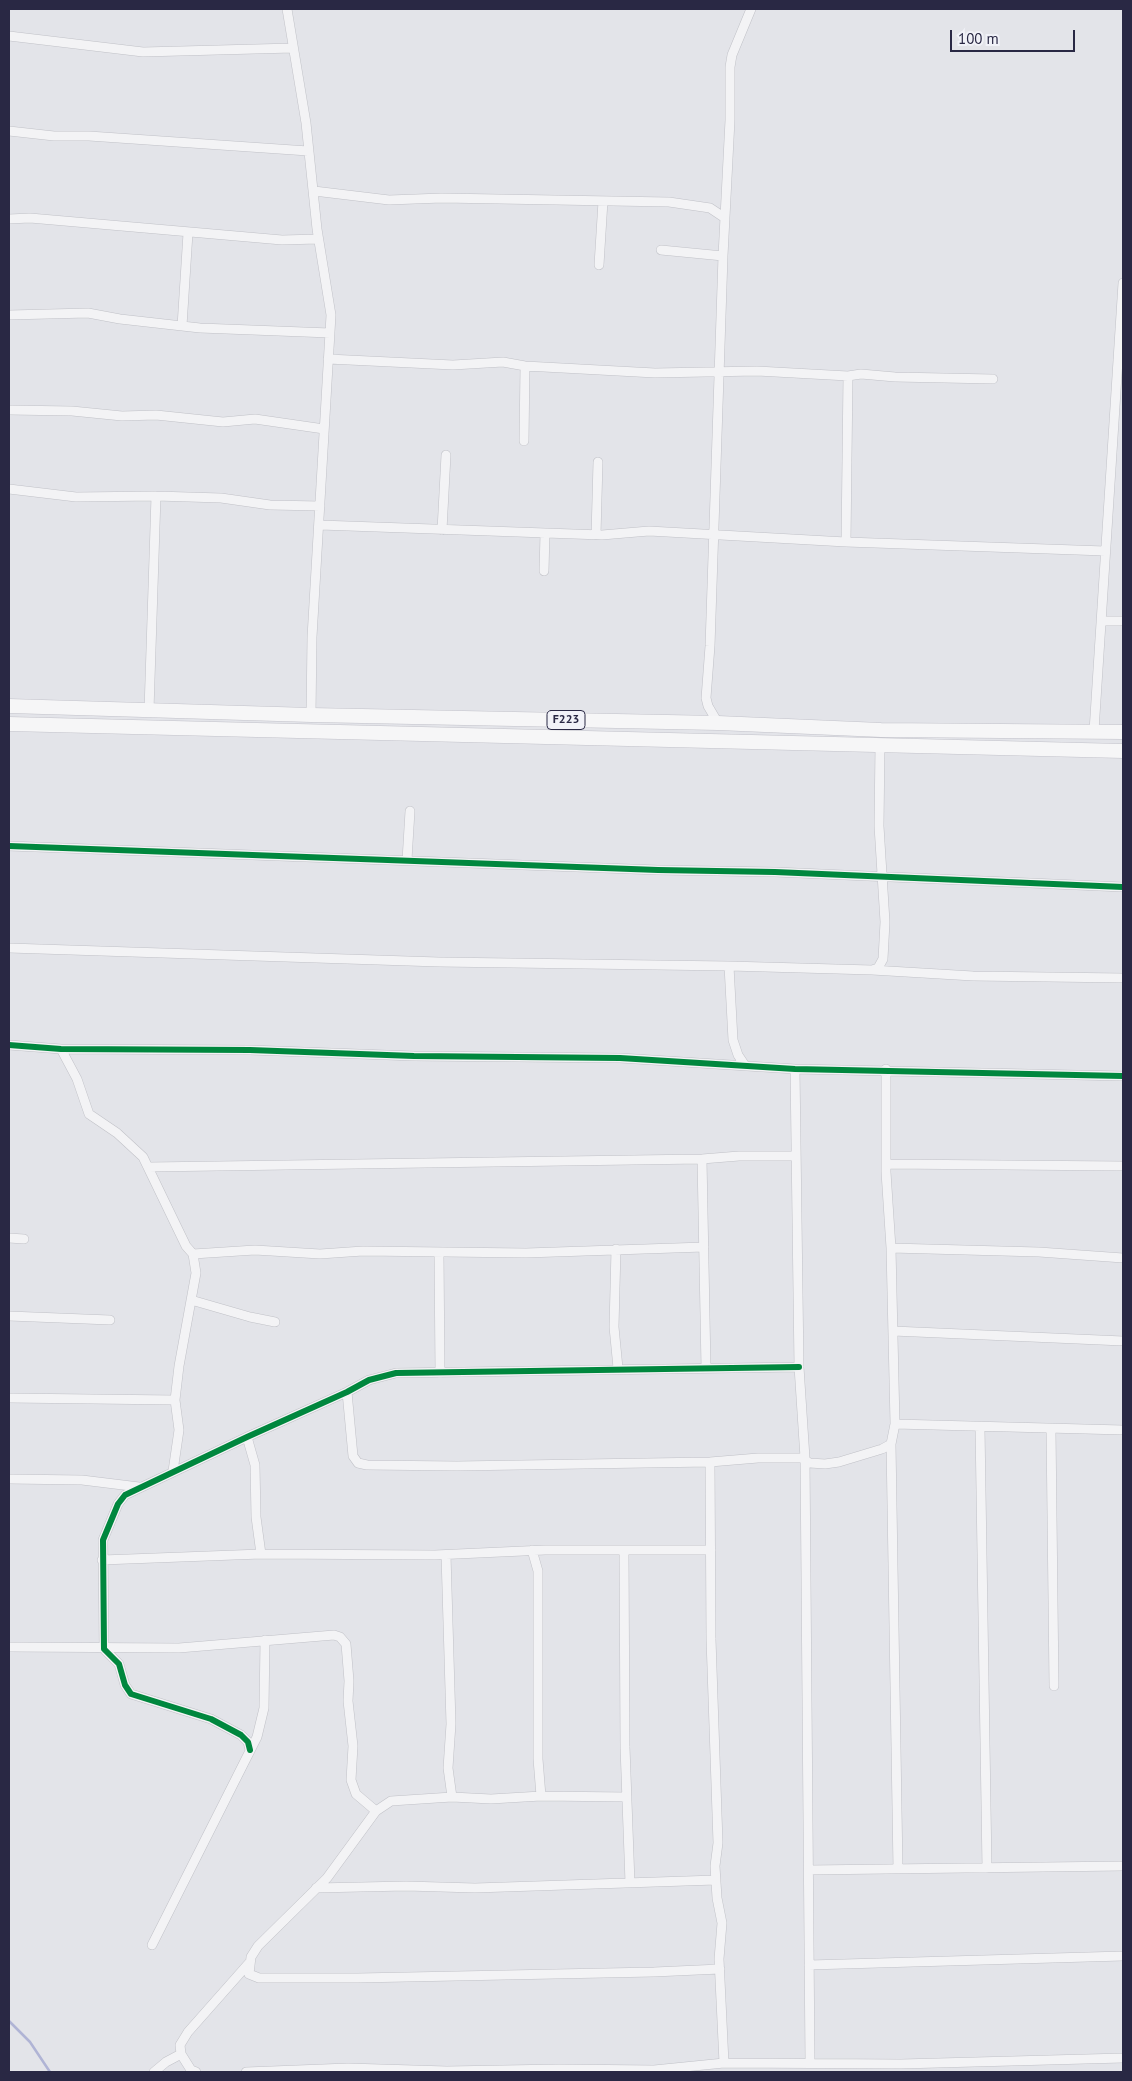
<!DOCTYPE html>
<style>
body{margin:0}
#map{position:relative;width:1132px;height:2081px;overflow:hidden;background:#e3e4e9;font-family:"PT Sans",sans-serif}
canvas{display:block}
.frame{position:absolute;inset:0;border:10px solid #292844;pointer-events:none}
.scale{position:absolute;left:950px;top:30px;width:125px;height:22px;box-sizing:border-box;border:2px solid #292844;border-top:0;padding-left:6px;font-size:15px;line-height:18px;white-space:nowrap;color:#292844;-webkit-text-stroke:4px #f1f2f8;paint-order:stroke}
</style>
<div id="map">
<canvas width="1132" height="2081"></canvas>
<div class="frame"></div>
<div class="scale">100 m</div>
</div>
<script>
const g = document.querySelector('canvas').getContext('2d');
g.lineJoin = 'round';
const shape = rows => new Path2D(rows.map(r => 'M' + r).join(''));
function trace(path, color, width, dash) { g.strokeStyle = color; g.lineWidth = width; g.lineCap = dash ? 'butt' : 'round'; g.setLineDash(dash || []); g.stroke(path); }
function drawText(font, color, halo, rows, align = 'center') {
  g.font = font + ' "PT Sans",sans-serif'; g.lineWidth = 4; g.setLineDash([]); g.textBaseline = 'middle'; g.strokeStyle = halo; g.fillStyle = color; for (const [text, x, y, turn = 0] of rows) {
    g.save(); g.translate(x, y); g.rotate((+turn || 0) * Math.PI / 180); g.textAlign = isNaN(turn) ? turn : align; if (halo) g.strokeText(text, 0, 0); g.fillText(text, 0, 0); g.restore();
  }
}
trace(shape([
 [9,2021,30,2042,50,2072]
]), '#b0b4d5', 2.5);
const minor = shape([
 [287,9,306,123,317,229,331,315,312,637,311,715],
 [9,36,143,52,293,48],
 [9,131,54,136,89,136,308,151],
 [314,191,389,200,442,198,669,202,710,208,725,218],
 [9,219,30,218,282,240,318,239],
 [661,250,723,256],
 [599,265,603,201],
 [9,315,88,313,120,319,200,328,330,333],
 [182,326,188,233],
 [328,359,453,365,503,362,525,366,655,373,757,371,848,376,861,374,895,377,993,379],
 [9,410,72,411,122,416,156,415,223,422,255,419,324,429],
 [524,441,525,366],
 [9,489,76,497,156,496,221,498,270,505,320,506],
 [320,525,602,535,649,531,846,542,1105,551],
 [442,530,446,455],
 [596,535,598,462],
 [846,542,848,376],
 [544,571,545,533],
 [1101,621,1123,621],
 [149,710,156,496],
 [718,723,708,706,706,698,710,646,723,256,730,120,730,67,732,55,751,9],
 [1094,731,1123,283],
 [9,846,658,870,775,872,1123,887],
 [407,860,410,811],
 [9,948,439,962,729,966,872,970,973,976,1123,978],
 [729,966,733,1040,738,1055,744,1064],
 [872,970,878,968,883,959,885,922,879,826,880,745],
 [9,1045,61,1049,250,1050,414,1056,620,1058,795,1069,1123,1076],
 [61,1049,77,1079,89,1114,117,1133,143,1157,186,1246,193,1254,196,1273,179,1366,175,1400,179,1430,173,1471],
 [795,1069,799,1367,805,1458,810,2062],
 [886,1069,886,1172,891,1248,895,1424,891,1444,898,1869],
 [702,1159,706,1368],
 [886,1164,1123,1166],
 [149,1167,702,1159,739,1156,795,1156],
 [9,1238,24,1239],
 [891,1248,1039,1252,1123,1258],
 [616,1249,614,1327,618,1368],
 [439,1253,440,1373],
 [193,1254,255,1250,320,1254,363,1251,526,1253,704,1247],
 [191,1300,250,1317,275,1322],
 [9,1316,110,1320],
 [893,1331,1123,1341],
 [347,1392,353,1456,358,1463,367,1465,457,1466,710,1462,758,1458,805,1458,806,1461,810,1463,825,1464,839,1462,882,1449,891,1444],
 [9,1398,175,1400],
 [895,1424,1123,1430],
 [980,1428,987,1868],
 [1051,1430,1054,1686],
 [247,1437,255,1465,256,1517,261,1554],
 [710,1462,711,1639,718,1843,715,1866,717,1898,722,1923,719,1959,724,2063],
 [9,1479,82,1480,139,1487],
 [532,1550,538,1571,538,1759,541,1796],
 [624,1552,625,1747,630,1883],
 [446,1555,451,1724,448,1768,452,1797],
 [102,1560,261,1554,435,1555,545,1550,711,1550],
 [9,1647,179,1648,334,1635,340,1637,346,1644,349,1681,348,1701,353,1746,351,1780,356,1794,376,1811],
 [250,1750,248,1742,241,1735,211,1719,131,1694,125,1685,119,1664,104,1649,103,1540,118,1504,125,1495,247,1437,347,1392,369,1380,396,1373,799,1367],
 [627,1797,541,1796,491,1799,452,1797,391,1801,376,1811,327,1878,258,1946,251,1957,249,1974,259,1978,358,1978,654,1972,720,1969],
 [809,1870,1123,1866],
 [316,1888,406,1886,475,1888,716,1880],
 [152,1945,257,1737,264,1708,265,1640],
 [809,1965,1123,1956],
 [154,2072,166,2062,181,2054],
 [196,2072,191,2070,181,2054,180,2045,188,2032,249,1963],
 [246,2072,348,2068,447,2071,559,2069,654,2070,724,2063,901,2064,1123,2058]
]);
const primary = shape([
 [9,706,311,715,718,723,881,730,1123,732],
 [9,724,1123,751]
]);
trace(minor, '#c0c1c7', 10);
trace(primary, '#c2c2ca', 15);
trace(minor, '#f3f3f5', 9);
trace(primary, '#f6f6f7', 14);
trace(shape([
 [9,846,658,870,775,872,1123,887],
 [9,1045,61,1049,250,1050,414,1056,620,1058,795,1069,1123,1076],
 [250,1750,248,1742,241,1735,211,1719,131,1694,125,1685,119,1664,104,1649,103,1540,118,1504,125,1495,247,1437,347,1392,369,1380,396,1373,799,1367]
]), '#00873e', 6);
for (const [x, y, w] of [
 [566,720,38]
]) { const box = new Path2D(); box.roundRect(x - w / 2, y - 9.5, w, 19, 4); g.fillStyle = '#f1f2f8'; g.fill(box); trace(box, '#292844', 1); }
drawText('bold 12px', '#292844', null, [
 ["F223",566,720]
]);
</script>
